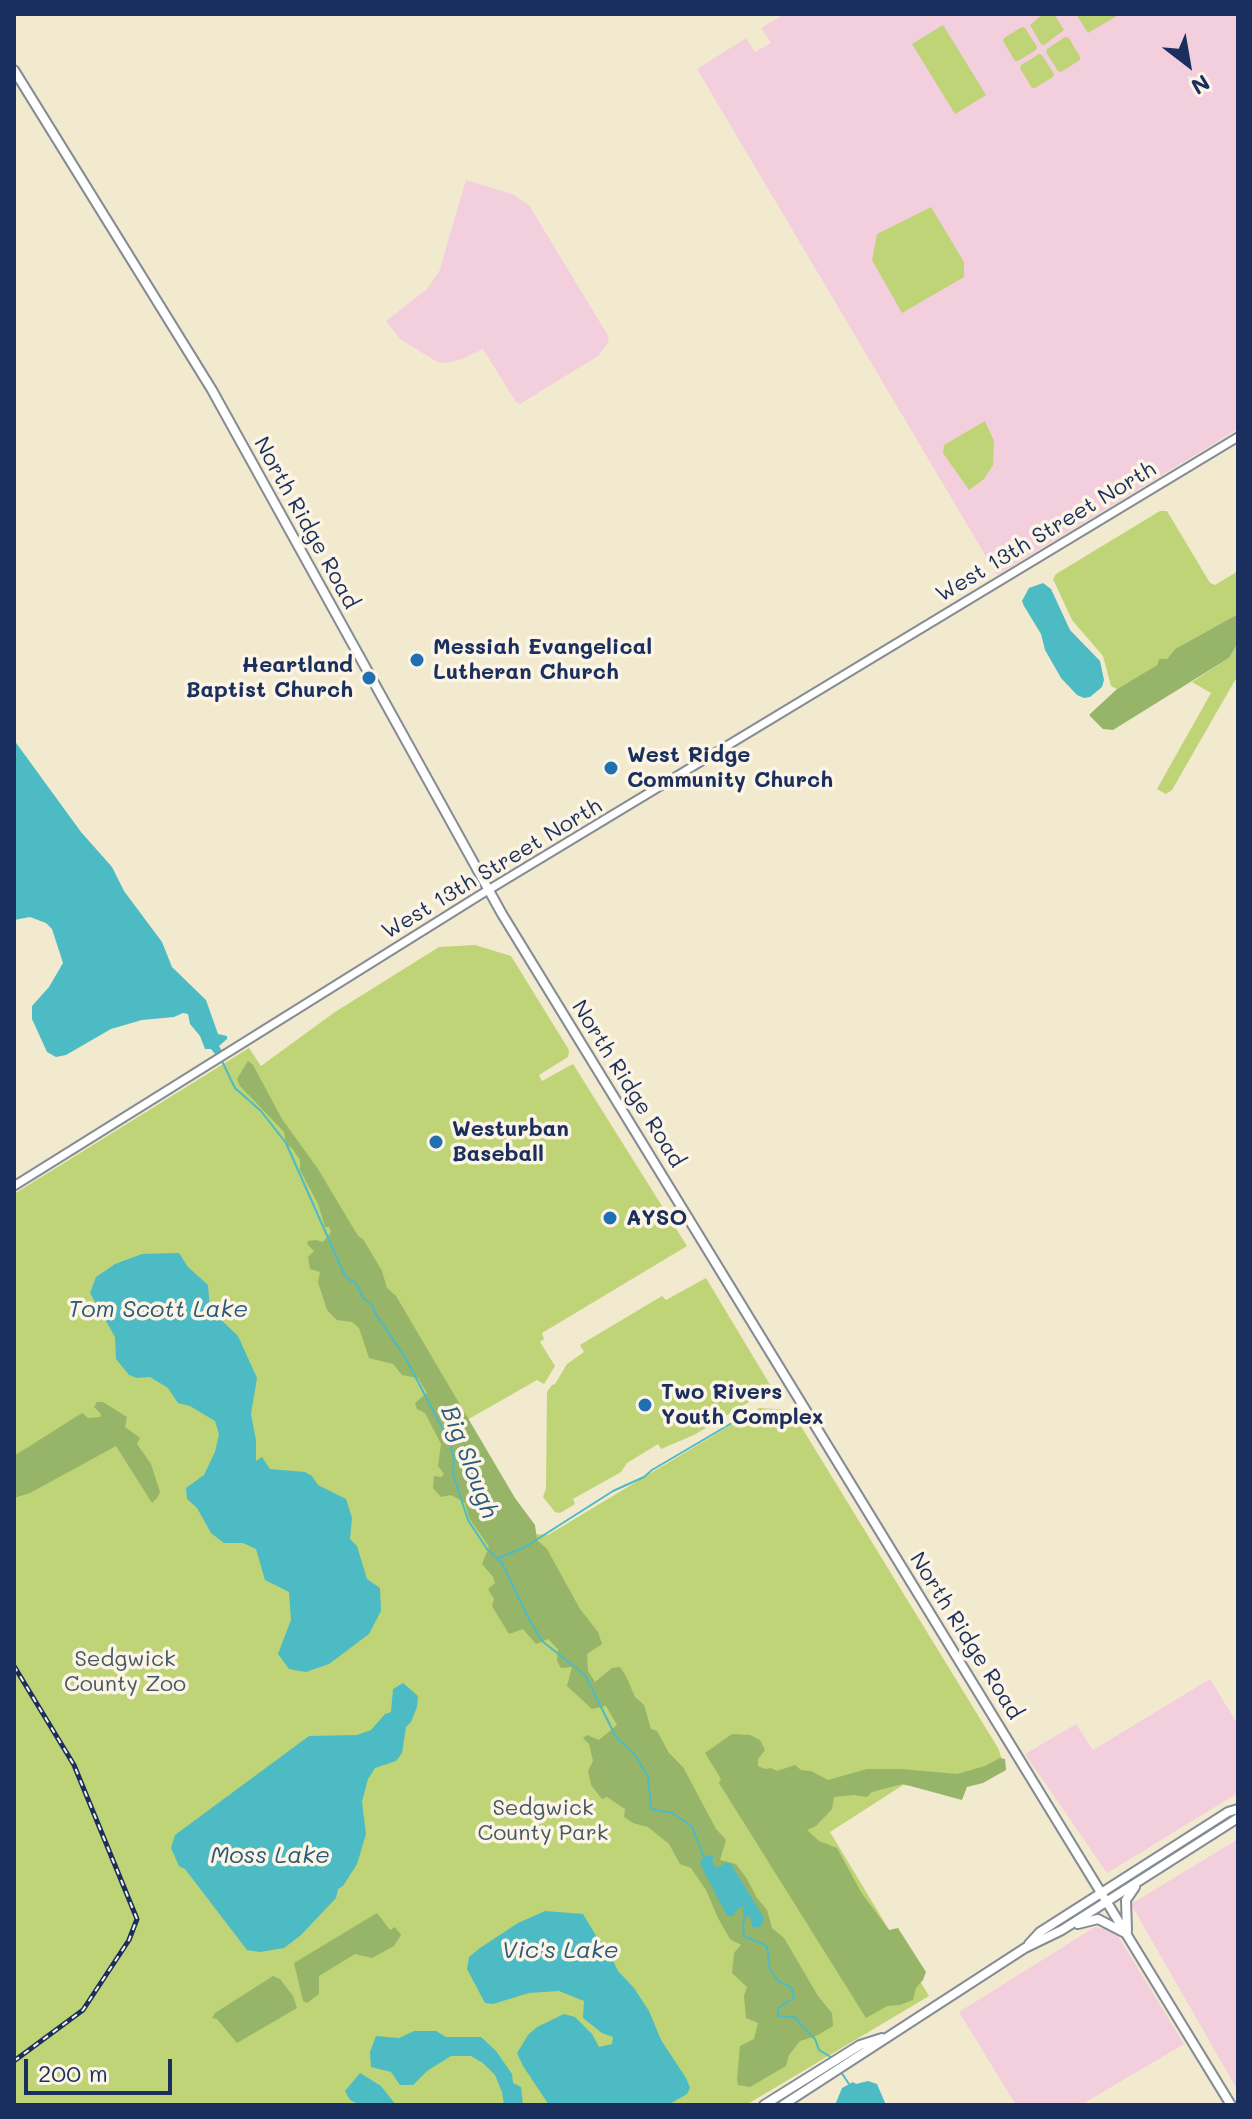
<!DOCTYPE html>
<style>
body{margin:0}
#map{position:relative;width:1252px;height:2119px;overflow:hidden;background:#f1eacf;font-family:Mali,sans-serif}
canvas{display:block}
.frame{position:absolute;inset:0;border:16px solid #1b2f5e;pointer-events:none}
.north{position:absolute;left:1148px;top:24px;width:80px;height:80px;-webkit-text-stroke:6px #fcf5e5;paint-order:stroke;rotate:149deg;font-size:22px;font-weight:700;line-height:32px;text-align:center;color:#1b2f5e}
.north::after{content:'';display:block;margin:auto;width:28px;height:36px;background:#1b2f5e;clip-path:polygon(50% 0,100% 100%,50% 72%,0 100%)}
.scale{position:absolute;left:24px;top:2059px;width:148px;height:36px;box-sizing:border-box;border:4px solid #1b2f5e;border-top:0;padding-left:10px;font-size:24px;line-height:28px;white-space:nowrap;color:#1b2f5e;-webkit-text-stroke:6px #fcf5e5;paint-order:stroke}
</style>
<div id="map">
<canvas width="1252" height="2119"></canvas>
<div class="frame"></div>
<div class="north">N</div>
<div class="scale">200 m</div>
</div>
<script>
const g = document.querySelector('canvas').getContext('2d');
g.lineJoin = 'round';
function fill(path, color) { g.fillStyle = color; g.fill(path, 'evenodd'); }
const shape = rows => new Path2D(rows.map(r => 'M' + r).join(''));
function trace(path, color, width, dash) { g.strokeStyle = color; g.lineWidth = width; g.lineCap = dash ? 'butt' : 'round'; g.setLineDash(dash || []); g.stroke(path); }
function drawText(font, color, halo, rows, align = 'center') {
  g.font = font + ' Mali,sans-serif'; g.lineWidth = 7; g.setLineDash([]); g.textBaseline = 'middle'; g.strokeStyle = halo; g.fillStyle = color; for (const [text, x, y, turn = 0] of rows) {
    g.save(); g.translate(x, y); g.rotate((+turn || 0) * Math.PI / 180); g.textAlign = isNaN(turn) ? turn : align; if (halo) g.strokeText(text, 0, 0); g.fillText(text, 0, 0); g.restore();
  }
}
fill(shape([
 [784,14,1238,14,1238,429,997,575,697,69,746,38,755,52,771,43,761,28],
 [466,180,512,194,529,205,607,334,609,342,598,356,520,404,516,402,483,349,462,359,447,363,437,362,400,339,386,321,427,289,439,272],
 [1210,1679,1238,1725,1238,1793,1107,1873,1025,1754,1076,1724,1093,1750],
 [1238,1839,1238,2091,1131,1904],
 [1095,1927,1115,1931,1184,2044,1081,2105,1016,2105,959,2012]
]), '#f3cfde');
fill(shape([
 [1043,14,1054,14,1064,30,1044,45,1041,44,1030,25],
 [1076,14,1120,14,1088,33],
 [943,25,986,95,955,114,912,44],
 [1022,27,1025,28,1037,47,1036,50,1018,61,1015,61,1003,41,1004,38],
 [1065,37,1069,38,1080,57,1080,60,1061,72,1058,71,1046,52,1047,49],
 [1039,54,1042,55,1054,74,1053,77,1035,88,1032,88,1020,68,1021,65],
 [931,207,964,262,964,277,902,313,872,260,877,234],
 [985,421,994,441,993,465,984,479,969,490,943,453,944,445],
 [1160,511,1167,511,1210,583,1215,585,1238,571,1238,614,1175,649,1167,659,1159,659,1157,665,1117,689,1111,686,1103,656,1072,620,1053,579,1056,574],
 [1238,643,1238,675,1172,790,1166,794,1157,789,1211,693,1192,682,1229,658],
 [475,945,511,956,569,1050,568,1057,539,1075,542,1081,573,1064,687,1246,542,1333,544,1339,540,1342,555,1366,544,1384,537,1380,467,1420,536,1534,548,1535,759,1408,791,1410,998,1748,1005,1768,949,1790,903,1785,830,1832,929,1996,746,2105,14,2105,14,1194,249,1048,261,1066,335,1012,439,947],
 [706,1278,772,1388,694,1435,661,1449,658,1444,627,1463,621,1472,573,1499,575,1504,560,1513,555,1512,543,1497,546,1488,547,1392,552,1385,555,1384,567,1364,584,1352,580,1345,662,1296,666,1300]
]), '#bfd377');
fill(shape([
 [1238,614,1238,643,1229,658,1113,730,1103,729,1089,715,1117,689,1157,665,1159,659,1167,659,1175,649],
 [248,1061,253,1065,282,1119,318,1169,358,1236,363,1239,382,1271,387,1288,396,1296,515,1498,535,1525,537,1540,547,1549,580,1609,598,1632,602,1644,587,1654,588,1671,595,1682,612,1668,620,1667,626,1676,635,1697,644,1705,651,1729,657,1731,669,1753,683,1767,716,1829,726,1840,720,1860,736,1864,747,1879,757,1898,767,1910,772,1928,784,1938,818,1996,832,2013,833,2026,816,2036,800,2041,789,2055,786,2066,750,2087,738,2085,737,2079,740,2046,754,2039,758,2023,746,2018,744,1996,747,1987,732,1973,734,1953,741,1945,730,1939,718,1918,706,1890,691,1868,680,1864,669,1844,648,1827,633,1823,624,1817,625,1809,607,1797,602,1799,591,1785,588,1771,593,1761,589,1744,583,1738,587,1735,599,1740,617,1725,606,1706,592,1709,567,1686,572,1667,561,1668,557,1661,558,1649,548,1639,536,1644,523,1629,509,1634,492,1606,494,1599,488,1589,495,1583,493,1577,482,1564,489,1547,469,1518,465,1503,451,1495,441,1497,433,1488,434,1476,441,1477,444,1474,438,1466,441,1444,425,1413,417,1409,415,1403,427,1393,418,1378,402,1375,393,1364,369,1358,359,1328,352,1322,337,1320,327,1310,318,1282,320,1272,310,1269,308,1257,314,1251,307,1244,308,1241,316,1240,323,1242,331,1232,329,1227,325,1227,318,1204,300,1170,300,1160,291,1147,286,1145,284,1132,240,1086,237,1079],
 [97,1402,103,1402,127,1417,125,1427,140,1438,137,1444,151,1464,160,1492,157,1498,152,1503,116,1446,30,1493,14,1498,14,1456,82,1413,88,1418,100,1417,101,1414,94,1407],
 [732,1734,750,1735,760,1740,765,1750,758,1759,758,1766,765,1769,771,1768,777,1771,795,1765,801,1770,811,1771,828,1780,867,1769,901,1769,957,1774,985,1766,1000,1758,1005,1759,1006,1770,983,1783,967,1787,962,1800,903,1784,872,1792,867,1797,854,1795,834,1797,832,1809,816,1826,807,1830,819,1841,837,1848,861,1892,889,1930,898,1928,926,1972,923,1980,916,1988,913,2000,900,2005,887,2006,866,2018,719,1783,721,1779,705,1753],
 [377,1913,390,1930,395,1927,401,1935,394,1946,372,1958,355,1954,319,1976,319,1994,307,2003,303,2001,294,1963],
 [273,1976,280,1979,293,1996,297,2008,237,2043,217,2019,212,2018,215,2013]
]), '#97b568');
fill(shape([
 [1043,583,1051,589,1070,630,1100,661,1104,680,1102,687,1090,697,1084,698,1077,695,1061,678,1045,650,1041,634,1024,606,1022,601,1029,588],
 [14,740,81,832,112,867,124,891,162,942,172,967,206,1000,218,1034,227,1036,227,1039,219,1046,222,1051,215,1054,211,1049,205,1049,200,1036,190,1024,188,1014,183,1013,174,1017,142,1020,111,1029,66,1055,56,1057,47,1052,32,1019,32,1006,49,987,63,963,52,929,46,923,30,917,14,920],
 [179,1253,188,1267,208,1285,210,1309,238,1336,257,1378,251,1414,256,1440,256,1461,262,1457,270,1469,305,1472,312,1476,318,1485,346,1499,352,1518,350,1539,357,1546,367,1579,380,1588,381,1611,369,1634,329,1664,306,1672,289,1669,278,1654,291,1620,289,1592,265,1580,256,1549,243,1543,224,1543,211,1533,197,1508,187,1499,186,1488,204,1475,215,1452,219,1434,215,1421,190,1406,178,1403,168,1388,150,1377,137,1378,129,1375,116,1359,115,1337,90,1293,96,1277,115,1264,142,1254],
 [403,1683,418,1696,417,1707,411,1722,406,1727,402,1753,396,1761,375,1768,368,1779,362,1802,366,1834,357,1864,343,1886,338,1889,336,1898,301,1935,284,1948,260,1952,247,1950,185,1869,179,1866,171,1848,175,1835,309,1736,357,1735,371,1730,385,1714,391,1712,393,1689],
 [707,1855,714,1856,712,1861,716,1867,722,1866,725,1862,731,1864,764,1918,762,1925,756,1928,752,1927,750,1917,743,1915,743,1907,739,1908,733,1916,727,1916,701,1866,700,1861],
 [545,1911,583,1914,598,1939,605,1944,618,1971,634,1988,649,2011,661,2040,686,2078,690,2088,687,2094,668,2105,549,2105,523,2066,517,2053,528,2035,537,2027,564,2014,575,2017,592,2034,599,2047,612,2044,613,2037,602,2033,583,2018,584,2001,559,1991,529,1993,493,2004,485,2003,467,1969,469,1957,480,1948,518,1923],
 [414,2031,436,2031,446,2037,481,2037,496,2051,512,2074,513,2083,521,2087,523,2105,504,2105,502,2092,495,2075,483,2063,471,2056,451,2056,427,2071,413,2085,400,2085,391,2072,371,2067,370,2052,376,2036,399,2038],
 [360,2073,381,2086,396,2105,360,2105,350,2100,345,2091],
 [868,2081,877,2084,886,2105,835,2105,842,2088,853,2082,856,2084]
]), '#4dbbc4');
trace(shape([
 [218,1053,235,1088,261,1111,286,1143,345,1276,357,1285,363,1298,373,1306,376,1315,404,1355,450,1443,454,1459,453,1474,468,1520,487,1549,502,1563,528,1617,542,1641,585,1675,616,1737,635,1755,648,1777,651,1809,672,1813,692,1826,704,1858],
 [499,1558,525,1547,613,1491,644,1477,652,1470,737,1420],
 [745,1915,743,1924,744,1936,767,1946,770,1970,778,1981,792,1988,794,1998,778,2008,778,2016,794,2017,815,2039,819,2050,834,2059],
 [841,2072,849,2084]
]), '#4dbbc4', 2);
const tertiary = shape([
 [14,1186,480,895,1238,437]
]);
const secondary = shape([
 [14,70,212,390,502,914,1231,2105],
 [1078,1924,1098,1919,1127,1934],
 [1127,1930,1126,1900,1135,1887],
 [1029,1944,1040,1932,1228,1812,1238,1809],
 [764,2105,860,2045,882,2038],
 [783,2105,1025,1948,1062,1930,1238,1818]
]);
trace(tertiary, '#868c96', 11);
trace(secondary, '#868c96', 12);
trace(tertiary, '#fff', 7);
trace(secondary, '#fff', 8);
const rail = shape([
 [14,1666,74,1765,137,1919,129,1940,83,2010,14,2061]
]);
trace(rail, '#1b2f5e', 5);
trace(rail, '#fcf5e5', 2, [6]);
for (const [x, y, r, color] of [
 [417,660,8,"#1f6fb2"],
 [369,678,8,"#1f6fb2"],
 [611,768,8,"#1f6fb2"],
 [436,1142,8,"#1f6fb2"],
 [610,1218,8,"#1f6fb2"],
 [645,1405,8,"#1f6fb2"]
]) { const dot = new Path2D(); dot.arc(x, y, r, 0, 2 * Math.PI); g.fillStyle = color; g.fill(dot); trace(dot, '#fcf5e5', 3); }
drawText('22px', '#1b2f5e', '#fcf5e5', [
 ["North Ridge Road",306,523,61],
 ["West 13th Street North",1046,532,-31],
 ["West 13th Street North",492,869,-31],
 ["North Ridge Road",628,1084,58],
 ["North Ridge Road",966,1636,58]
]);
drawText('bold 22px', '#1b2f5e', '#fcf5e5', [
 ["Messiah Evangelical",433,647],
 ["Lutheran Church",433,672],
 ["Heartland",353,665,"right"],
 ["Baptist Church",353,690,"right"],
 ["West Ridge",627,755],
 ["Community Church",627,780],
 ["Westurban",452,1129],
 ["Baseball",452,1154],
 ["AYSO",626,1218],
 ["Two Rivers",661,1392],
 ["Youth Complex",661,1417]
], 'left');
drawText('22px', '#445864', '#fcf5e5', [
 ["Sedgwick",125,1659],
 ["County Zoo",125,1684],
 ["Sedgwick",543,1808],
 ["County Park",543,1833]
]);
drawText('italic 24px', '#2a597d', '#fcf5e5', [
 ["Tom Scott Lake",158,1310],
 ["Big Slough",469,1462,69],
 ["Moss Lake",270,1856],
 ["Vic's Lake",560,1951]
]);
</script>
